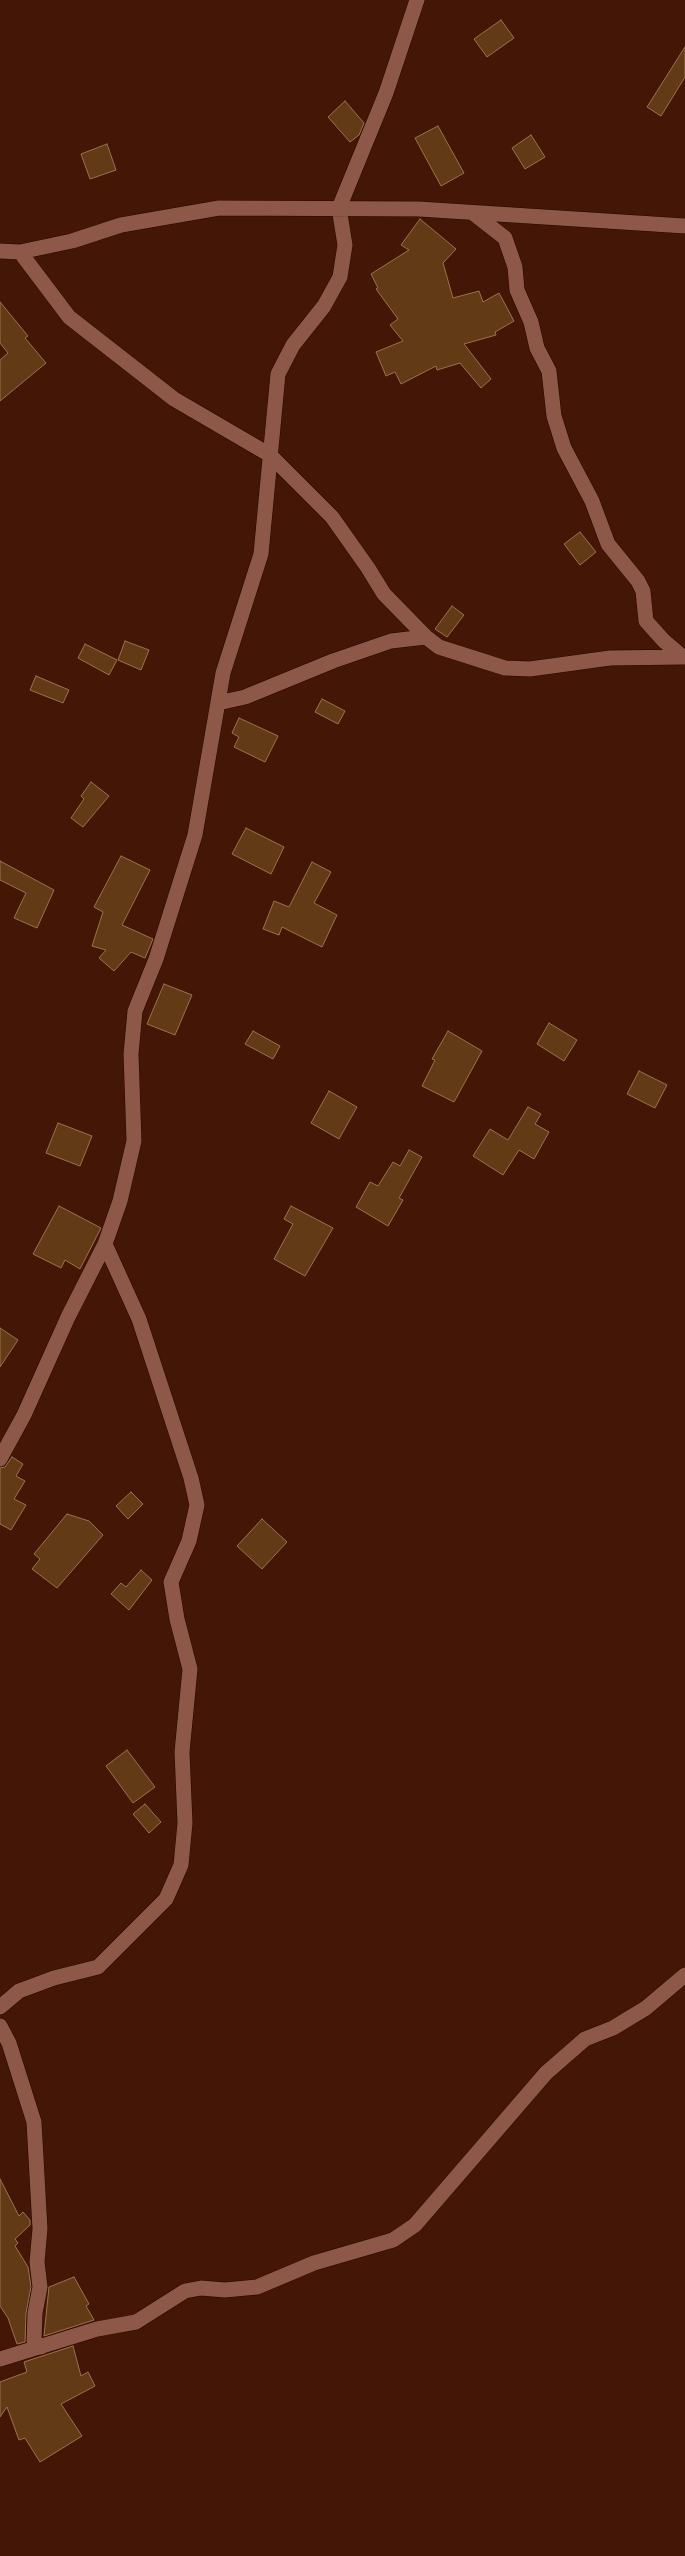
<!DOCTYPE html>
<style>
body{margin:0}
canvas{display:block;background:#441606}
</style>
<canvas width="685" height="2556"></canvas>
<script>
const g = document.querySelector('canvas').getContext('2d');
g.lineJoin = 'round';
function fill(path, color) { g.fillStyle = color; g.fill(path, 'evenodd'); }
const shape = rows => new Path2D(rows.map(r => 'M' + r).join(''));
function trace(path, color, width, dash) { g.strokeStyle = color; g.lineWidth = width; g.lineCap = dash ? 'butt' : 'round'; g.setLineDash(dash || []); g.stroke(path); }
const building = shape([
 [501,20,514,38,487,57,474,39,501,20],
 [685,47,685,77,661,116,647,107,685,47],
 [345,101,364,123,359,135,350,142,328,117,345,101],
 [438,126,464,173,441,186,415,138,438,126],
 [531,135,545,157,525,169,512,148,531,135],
 [107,144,116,170,90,179,81,154,107,144],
 [420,219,456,249,443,263,453,298,479,291,483,302,499,293,514,321,495,332,496,335,464,344,491,379,481,388,460,363,437,370,436,366,401,384,395,372,386,376,376,352,403,341,390,325,398,319,376,289,378,288,371,274,409,250,401,245,420,219],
 [0,302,28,336,25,338,46,363,0,401,0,360,8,353,0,343,0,302],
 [580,532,596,552,580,565,564,544,580,532],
 [452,606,464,615,447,637,435,629,452,606],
 [125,641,149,650,141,670,118,660,125,641],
 [85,644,117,660,109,675,78,658,85,644],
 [36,676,69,690,63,703,30,690,36,676],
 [322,699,345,711,338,724,315,712,322,699],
 [239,718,278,736,265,762,234,747,239,737,232,733,239,718],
 [91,782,109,796,83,827,71,818,84,799,81,796,91,782],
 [246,828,284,847,271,874,232,854,246,828],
 [121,856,150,870,122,925,153,939,145,958,131,952,114,971,99,958,106,950,92,946,103,912,94,907,121,856],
 [0,861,54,890,37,928,14,918,26,893,0,880,0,861],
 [312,862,331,872,314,903,337,915,322,947,282,927,279,935,263,929,274,901,289,907,312,862],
 [164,984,192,995,175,1035,147,1024,164,984],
 [549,1023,577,1040,564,1061,537,1044,549,1023],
 [253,1031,280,1046,273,1059,245,1044,253,1031],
 [448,1031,482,1051,454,1102,422,1086,435,1060,432,1059,448,1031],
 [639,1071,667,1085,655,1108,627,1094,639,1071],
 [329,1091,357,1107,339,1139,311,1123,329,1091],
 [528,1107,541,1114,535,1124,549,1132,534,1159,519,1150,503,1175,473,1156,490,1129,508,1140,528,1107],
 [58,1123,92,1136,80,1166,46,1153,58,1123],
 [409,1150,422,1157,399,1198,403,1200,388,1226,356,1207,370,1182,378,1186,393,1162,400,1166,409,1150],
 [59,1206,101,1228,80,1269,65,1260,61,1268,33,1254,59,1206],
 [291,1206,333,1228,305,1276,274,1259,293,1224,284,1219,291,1206],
 [0,1328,18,1340,0,1367,0,1328],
 [12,1457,23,1464,16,1476,25,1481,14,1499,26,1505,11,1530,0,1524,0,1468,5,1467,12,1457],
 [131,1492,143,1504,128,1519,116,1506,131,1492],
 [67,1514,89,1521,103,1535,57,1588,32,1569,40,1559,34,1554,67,1514],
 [262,1519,287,1542,262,1569,237,1546,262,1519],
 [141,1570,152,1580,129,1610,111,1594,121,1583,126,1587,141,1570],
 [127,1750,155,1787,133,1803,106,1766,127,1750],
 [145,1804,161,1822,149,1833,133,1814,145,1804],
 [0,2179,19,2216,23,2212,30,2220,30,2225,15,2239,18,2243,15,2246,28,2267,31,2287,26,2313,25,2342,17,2344,8,2318,0,2306,0,2179],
 [74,2277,89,2304,86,2306,94,2320,44,2336,49,2287,74,2277],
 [73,2346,81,2376,88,2372,95,2386,61,2404,82,2436,40,2462,25,2438,19,2440,7,2407,0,2417,0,2382,27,2372,24,2362,73,2346]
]);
fill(building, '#623a16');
trace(building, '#9d714d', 1);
const minor = shape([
 [473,213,505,238,515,267,517,290,531,322,537,348,549,371,554,416,564,448,592,501,608,544,638,581,643,591,646,621,664,641,683,657],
 [0,251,20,252,72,241,121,225,219,208,419,209,685,226],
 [20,252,69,317,174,399,270,455,332,517,368,568,384,594,426,637,439,647,505,668,530,669,610,658,685,657],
 [218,703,245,697,333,661,391,641,426,637],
 [0,1459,24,1415,68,1317,105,1244,120,1201,134,1141,131,1054,135,1011,156,959,195,835,223,673,261,554,278,374,293,345,324,306,340,277,345,245,339,208,386,93,417,0],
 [0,2007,19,1991,54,1978,98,1967,166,1899,181,1865,185,1823,182,1752,190,1669,177,1619,171,1582,189,1541,197,1505,191,1478,139,1319,105,1244],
 [0,2026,9,2043,34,2122,40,2229,37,2262,40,2287,35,2313,34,2341,41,2347],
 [0,2359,97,2329,136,2322,185,2291,201,2288,225,2290,257,2287,314,2263,393,2240,415,2225,546,2073,585,2039,613,2028,646,2008,685,1975]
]);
trace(minor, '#240400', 16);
trace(minor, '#8d5847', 15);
</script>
